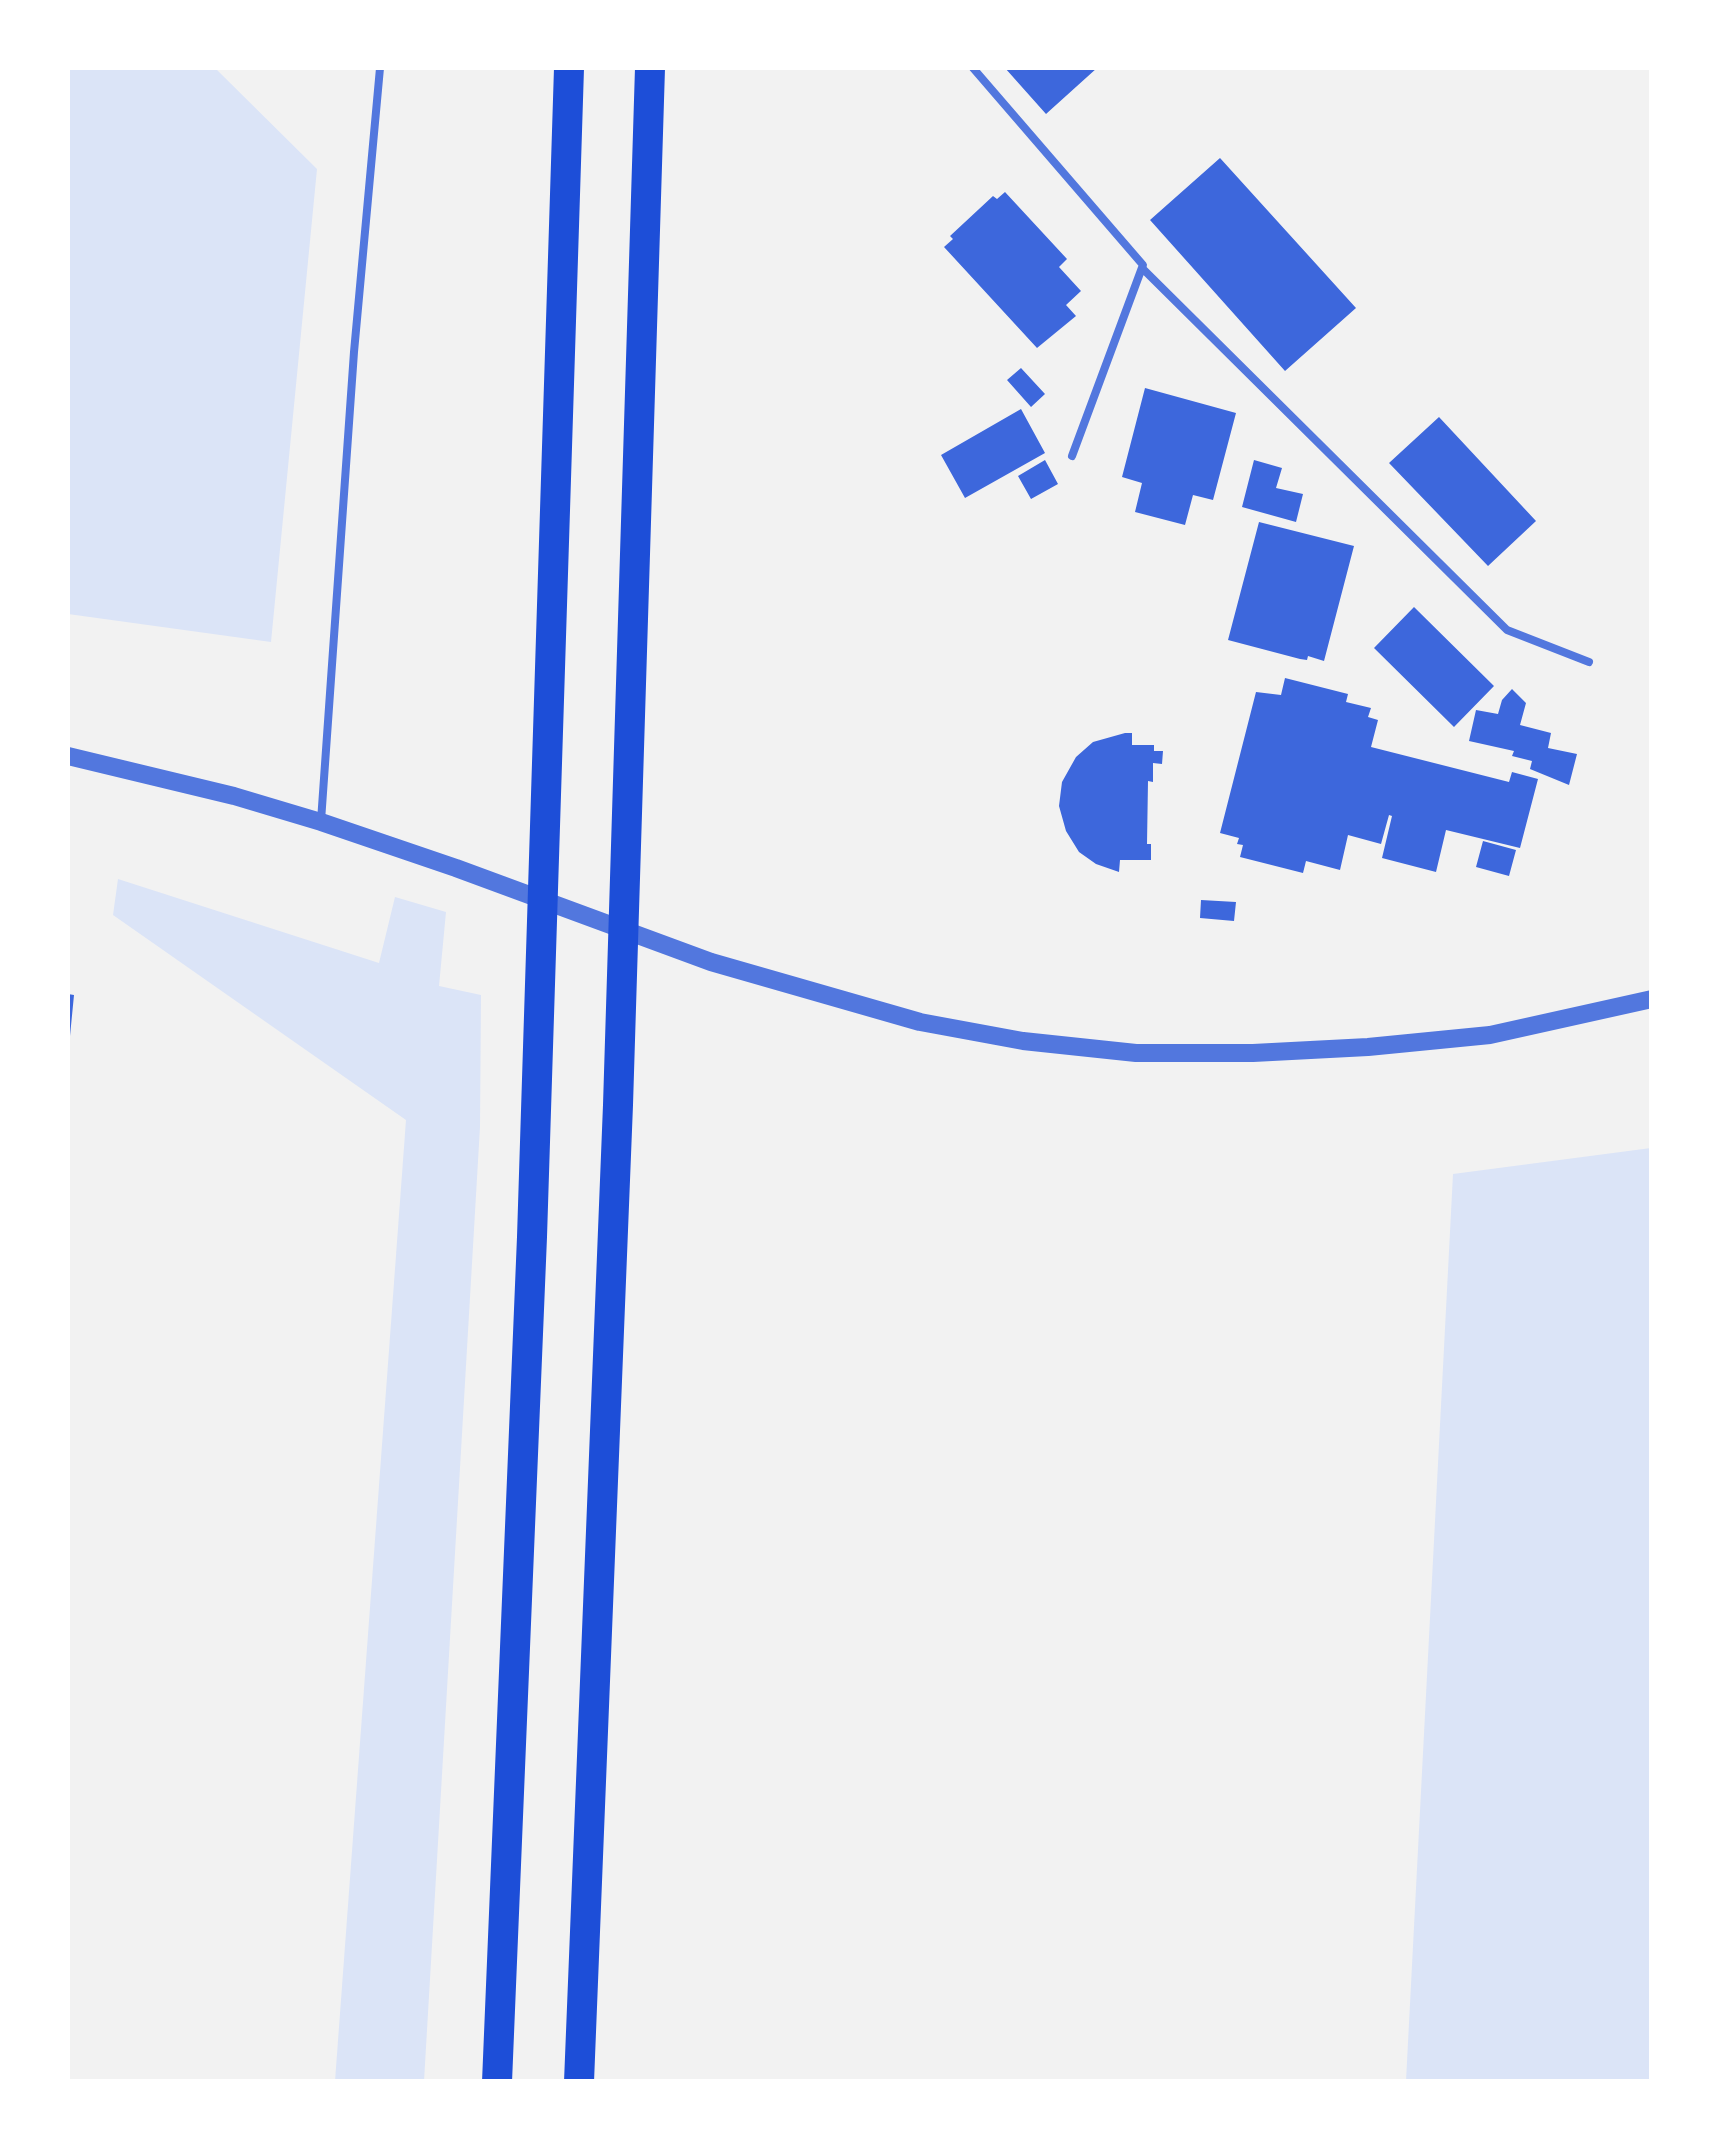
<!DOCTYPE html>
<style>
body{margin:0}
#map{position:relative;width:1719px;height:2149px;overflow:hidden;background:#f2f2f2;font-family:"IBM Plex Sans",sans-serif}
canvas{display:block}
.frame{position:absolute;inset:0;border:70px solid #fff;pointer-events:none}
</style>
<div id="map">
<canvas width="1719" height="2149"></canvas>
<div class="frame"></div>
</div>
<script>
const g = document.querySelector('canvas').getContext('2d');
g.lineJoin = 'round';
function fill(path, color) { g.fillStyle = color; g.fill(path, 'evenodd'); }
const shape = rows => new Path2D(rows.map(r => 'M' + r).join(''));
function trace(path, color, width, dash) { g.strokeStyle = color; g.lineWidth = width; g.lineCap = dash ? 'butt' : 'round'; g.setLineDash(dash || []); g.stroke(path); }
fill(shape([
 [68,68,215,68,317,169,271,642,68,614],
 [118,879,379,963,395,897,446,912,439,986,481,995,480,1127,424,2081,335,2081,406,1120,113,915],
 [1651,1148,1651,2081,1406,2081,1453,1174]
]), '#dbe4f7');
fill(shape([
 [1005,68,1097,68,1046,114],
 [1220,158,1356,308,1285,371,1150,220],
 [1005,192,1067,259,1059,267,1081,291,1066,305,1076,316,1037,348,944,247,953,239,950,236,993,196,997,199],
 [1021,368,1045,394,1031,407,1007,380],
 [1145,388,1236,413,1213,500,1193,495,1185,525,1135,512,1142,483,1122,477],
 [1021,409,1045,453,965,498,941,455],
 [1439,417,1536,521,1488,566,1389,463],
 [1045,460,1058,484,1031,499,1018,476],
 [1254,460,1282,468,1276,488,1303,494,1296,522,1242,507],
 [1259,522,1354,546,1324,661,1308,656,1307,660,1300,659,1228,640],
 [1414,607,1494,686,1454,727,1374,648],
 [1285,678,1348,694,1346,702,1371,708,1368,717,1378,720,1371,747,1509,782,1512,772,1538,779,1520,848,1446,830,1436,872,1382,858,1392,816,1389,815,1381,844,1348,835,1340,870,1306,861,1303,873,1240,857,1243,845,1237,844,1239,838,1220,833,1256,692,1281,695],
 [1512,689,1526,703,1520,725,1551,733,1548,748,1577,754,1569,785,1530,769,1532,761,1512,756,1514,751,1469,741,1476,710,1498,714,1502,700],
 [1125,733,1132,733,1132,745,1154,745,1154,751,1163,751,1162,764,1153,763,1153,782,1148,781,1147,844,1151,844,1151,860,1120,860,1119,872,1096,864,1079,852,1066,831,1059,806,1062,782,1076,757,1093,742],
 [1483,841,1516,850,1509,876,1476,867],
 [1201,900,1236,902,1234,921,1200,918],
 [68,994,74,995,70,1036,68,1036]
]), '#3d67dc');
trace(shape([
 [973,68,1143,265,1072,456],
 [1142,268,1507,630,1589,662],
 [321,821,354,352,380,68]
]), '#5277de', 8);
trace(shape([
 [68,756,234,796,321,822,456,868,711,962,920,1022,1023,1041,1136,1053,1253,1053,1368,1047,1490,1035,1652,999]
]), '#5277de', 18);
trace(shape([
 [497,2082,532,1237,569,68],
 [579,2082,618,1105,650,68]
]), '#1d4ed8', 30);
</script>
